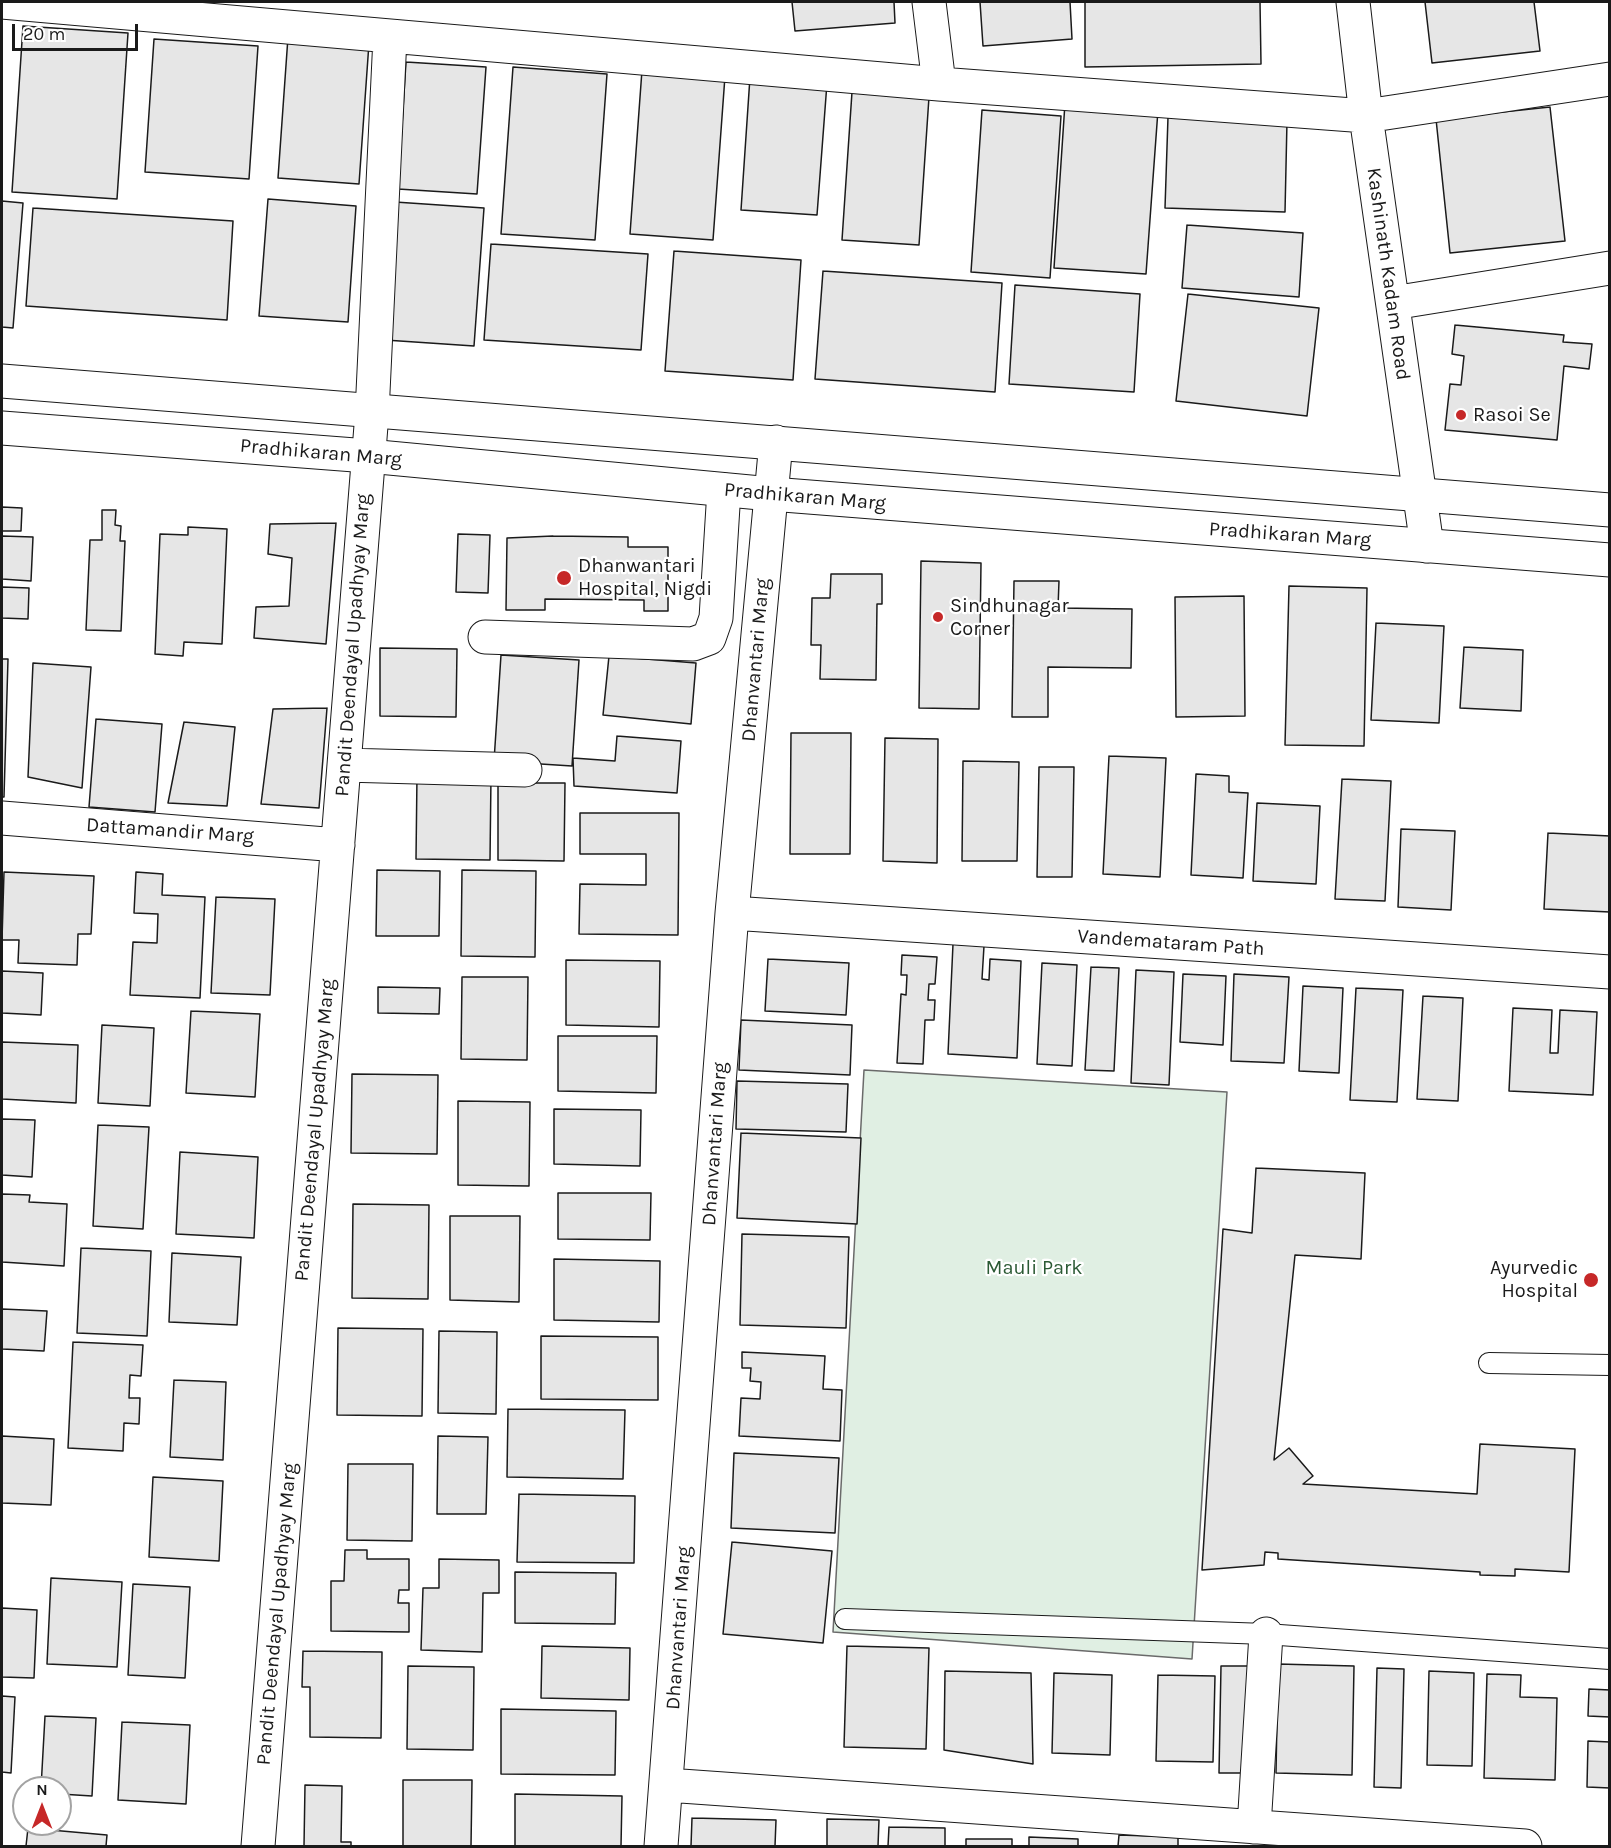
<!DOCTYPE html>
<style>
body{margin:0}
#map{position:relative;width:1611px;height:1848px;overflow:hidden;background:#fff;font-family:Karla,sans-serif}
canvas{display:block}
.frame{position:absolute;inset:0;border:3px solid #1a1a1a;pointer-events:none}
.north{position:absolute;left:12px;top:1776px;width:60px;height:60px;box-sizing:border-box;background:#fff;border:2px solid #a3a3a3;border-radius:50%;rotate:0deg;font-size:16px;font-weight:700;line-height:24px;text-align:center;color:#1a1a1a}
.north::after{content:'';display:block;margin:auto;width:21px;height:27px;background:#c62828;clip-path:polygon(50% 0,100% 100%,50% 72%,0 100%)}
.scale{position:absolute;left:12px;top:24px;width:126px;height:27px;box-sizing:border-box;border:3px solid #1a1a1a;border-top:0;padding-left:8px;font-size:18px;line-height:21px;white-space:nowrap;color:#1a1a1a;-webkit-text-stroke:4px #fff;paint-order:stroke}
</style>
<div id="map">
<canvas width="1611" height="1848"></canvas>
<div class="frame"></div>
<div class="north">N</div>
<div class="scale">20 m</div>
</div>
<script>
const g = document.querySelector('canvas').getContext('2d');
g.lineJoin = 'round';
function fill(path, color) { g.fillStyle = color; g.fill(path, 'evenodd'); }
const shape = rows => new Path2D(rows.map(r => 'M' + r).join(''));
function trace(path, color, width, dash) { g.strokeStyle = color; g.lineWidth = width; g.lineCap = dash ? 'butt' : 'round'; g.setLineDash(dash || []); g.stroke(path); }
function drawText(font, color, halo, rows, align = 'center') {
  g.font = font + ' Karla,sans-serif'; g.lineWidth = 4.5; g.setLineDash([]); g.textBaseline = 'middle'; g.strokeStyle = halo; g.fillStyle = color; for (const [text, x, y, turn = 0] of rows) {
    g.save(); g.translate(x, y); g.rotate((+turn || 0) * Math.PI / 180); g.textAlign = isNaN(turn) ? turn : align; if (halo) g.strokeText(text, 0, 0); g.fillText(text, 0, 0); g.restore();
  }
}
const green = shape([
 [864,1070,1227,1092,1192,1659,833,1632,864,1070]
]);
fill(green, '#e0efe3');
trace(green, '#6a6a6a', 1.5);
const building = shape([
 [792,2,894,2,895,23,795,31,792,2],
 [980,2,1070,2,1072,39,983,46,980,2],
 [1085,2,1260,2,1261,64,1085,67,1085,2],
 [1425,2,1534,2,1540,51,1432,63,1425,2],
 [23,26,128,33,117,199,12,192,23,26],
 [288,37,369,43,359,184,278,178,288,37],
 [154,39,258,46,249,179,145,172,154,39],
 [406,62,486,67,477,194,398,189,406,62],
 [513,67,607,74,595,240,501,234,513,67],
 [642,70,725,76,713,240,630,234,642,70],
 [750,77,827,83,817,215,741,210,750,77],
 [852,92,929,97,919,245,842,240,852,92],
 [1065,103,1158,110,1146,274,1054,268,1065,103],
 [1550,107,1565,241,1450,253,1436,119,1550,107],
 [982,110,1061,116,1050,278,971,272,982,110],
 [1168,117,1287,121,1285,212,1165,208,1168,117],
 [268,199,356,206,348,322,259,316,268,199],
 [2,201,23,203,13,328,2,327,2,201],
 [395,202,484,208,474,346,385,340,395,202],
 [33,208,233,221,227,320,26,306,33,208],
 [1187,225,1303,233,1299,297,1182,288,1187,225],
 [491,244,648,254,641,350,484,340,491,244],
 [674,251,801,260,793,380,665,371,674,251],
 [823,271,1002,283,995,392,815,379,823,271],
 [1015,285,1140,294,1134,392,1009,384,1015,285],
 [1188,294,1319,308,1307,416,1176,401,1188,294],
 [1455,325,1564,335,1563,342,1592,344,1589,369,1564,366,1557,440,1445,430,1450,384,1461,385,1464,356,1452,354,1455,325],
 [2,507,22,508,21,531,2,531,2,507],
 [102,510,116,510,115,525,121,526,120,541,125,541,121,631,86,630,90,540,102,540,102,510],
 [336,523,326,644,254,638,256,607,289,606,292,558,268,554,270,524,336,523],
 [188,527,227,529,222,644,184,642,183,656,155,654,160,534,188,535,188,527],
 [458,534,490,535,488,593,456,592,458,534],
 [2,536,33,537,31,581,2,579,2,536],
 [553,536,628,537,628,547,668,547,668,611,644,611,644,600,545,599,545,610,506,610,507,538,553,536],
 [921,561,981,563,979,709,919,708,921,561],
 [831,574,882,574,882,604,877,604,876,680,820,679,821,645,811,645,812,598,830,598,831,574],
 [1014,581,1059,581,1058,608,1132,609,1131,668,1048,667,1048,717,1012,717,1014,581],
 [1289,586,1367,588,1364,746,1285,745,1289,586],
 [2,587,29,588,28,619,2,618,2,587],
 [1244,596,1245,716,1176,717,1175,597,1244,596],
 [1376,623,1444,626,1439,723,1371,720,1376,623],
 [1464,647,1523,650,1521,711,1460,708,1464,647],
 [380,648,457,649,456,717,380,716,380,648],
 [501,655,579,660,572,766,494,761,501,655],
 [609,656,696,663,691,724,603,715,609,656],
 [2,659,8,659,4,797,2,797,2,659],
 [33,663,91,667,82,788,28,777,33,663],
 [327,708,319,808,261,804,273,709,327,708],
 [96,719,162,724,155,812,89,807,96,719],
 [184,722,235,727,227,806,168,803,184,722],
 [791,733,851,733,850,854,790,854,791,733],
 [617,736,681,741,677,793,574,786,573,758,615,761,617,736],
 [885,738,938,739,937,863,883,861,885,738],
 [1109,756,1166,758,1160,877,1103,874,1109,756],
 [963,761,1019,762,1017,861,962,861,963,761],
 [1039,767,1074,767,1072,877,1037,877,1039,767],
 [1196,774,1229,776,1229,792,1248,793,1243,878,1191,875,1196,774],
 [417,775,491,776,490,860,416,859,417,775],
 [1342,779,1391,781,1385,901,1335,899,1342,779],
 [498,783,565,783,564,861,498,860,498,783],
 [1257,803,1320,806,1316,884,1253,881,1257,803],
 [580,813,679,813,678,935,579,934,580,884,646,885,646,854,580,854,580,813],
 [1401,829,1455,831,1451,910,1398,907,1401,829],
 [1548,833,1610,836,1610,912,1544,909,1548,833],
 [377,870,440,871,439,936,376,936,377,870],
 [462,870,536,871,535,957,461,956,462,870],
 [4,872,94,876,91,934,78,934,77,965,18,963,19,940,2,940,4,872],
 [136,872,163,874,162,895,205,897,200,998,130,995,133,942,157,943,158,914,134,913,136,872],
 [216,897,275,899,270,995,211,993,216,897],
 [953,944,984,946,982,979,989,980,990,959,1021,961,1017,1058,948,1054,953,944],
 [902,955,937,957,935,984,929,984,928,1000,935,1000,934,1020,925,1020,923,1064,897,1063,901,994,906,995,907,975,901,975,902,955],
 [768,959,849,963,846,1015,765,1011,768,959],
 [566,960,660,961,659,1027,566,1025,566,960],
 [1042,963,1077,965,1072,1066,1037,1064,1042,963],
 [1091,967,1119,968,1114,1071,1085,1070,1091,967],
 [1136,970,1174,972,1169,1085,1131,1083,1136,970],
 [2,971,43,973,41,1015,2,1013,2,971],
 [1183,974,1226,976,1223,1045,1180,1042,1183,974],
 [1234,974,1289,977,1284,1063,1231,1061,1234,974],
 [462,977,528,977,527,1060,461,1059,462,977],
 [1303,986,1343,988,1339,1073,1299,1071,1303,986],
 [378,987,440,988,439,1014,378,1013,378,987],
 [1356,988,1403,990,1397,1102,1350,1100,1356,988],
 [1423,996,1463,998,1458,1101,1417,1099,1423,996],
 [1513,1008,1552,1010,1550,1053,1558,1053,1560,1010,1597,1012,1593,1095,1509,1091,1513,1008],
 [191,1011,260,1014,255,1097,186,1093,191,1011],
 [741,1020,852,1025,850,1075,739,1070,741,1020],
 [102,1025,154,1028,150,1106,98,1103,102,1025],
 [558,1036,657,1036,656,1093,558,1091,558,1036],
 [2,1042,78,1045,76,1103,2,1099,2,1042],
 [352,1074,438,1075,437,1154,351,1153,352,1074],
 [737,1081,848,1084,846,1132,736,1129,737,1081],
 [458,1101,530,1102,529,1186,458,1185,458,1101],
 [554,1109,641,1110,640,1166,554,1164,554,1109],
 [2,1119,35,1120,32,1177,2,1175,2,1119],
 [98,1125,149,1127,143,1229,93,1226,98,1125],
 [741,1133,861,1138,857,1224,737,1218,741,1133],
 [180,1152,258,1157,254,1238,176,1234,180,1152],
 [1256,1168,1365,1173,1361,1259,1295,1255,1274,1460,1289,1448,1313,1476,1303,1484,1477,1494,1480,1444,1575,1449,1569,1572,1515,1569,1515,1576,1480,1575,1480,1572,1278,1559,1278,1553,1265,1552,1264,1565,1202,1570,1223,1229,1252,1233,1256,1168],
 [558,1193,651,1193,650,1240,558,1239,558,1193],
 [2,1194,30,1195,29,1202,67,1204,64,1266,2,1262,2,1194],
 [353,1204,429,1205,428,1299,352,1298,353,1204],
 [450,1216,520,1216,519,1302,450,1300,450,1216],
 [742,1234,849,1237,846,1328,740,1325,742,1234],
 [81,1248,151,1251,147,1336,77,1333,81,1248],
 [172,1253,241,1257,237,1325,169,1322,172,1253],
 [554,1259,660,1261,659,1322,554,1320,554,1259],
 [2,1309,47,1311,44,1351,2,1349,2,1309],
 [338,1328,423,1329,422,1416,337,1415,338,1328],
 [439,1331,497,1332,496,1414,438,1413,439,1331],
 [541,1336,658,1337,658,1400,541,1399,541,1336],
 [73,1342,143,1345,141,1376,130,1375,129,1398,140,1398,139,1424,124,1423,123,1451,68,1448,73,1342],
 [742,1352,825,1356,823,1389,842,1390,840,1441,739,1436,741,1398,760,1399,761,1382,750,1381,751,1368,742,1368,742,1352],
 [174,1380,226,1382,223,1460,170,1457,174,1380],
 [508,1409,625,1410,623,1479,507,1477,508,1409],
 [2,1436,54,1439,51,1505,2,1503,2,1436],
 [438,1436,488,1437,486,1514,437,1514,438,1436],
 [734,1453,839,1458,835,1533,731,1528,734,1453],
 [348,1464,413,1464,412,1541,347,1540,348,1464],
 [153,1477,223,1481,219,1561,149,1557,153,1477],
 [519,1494,635,1496,634,1563,517,1562,519,1494],
 [732,1542,832,1551,823,1643,723,1634,732,1542],
 [345,1550,367,1550,367,1559,409,1559,409,1590,399,1590,398,1603,409,1603,409,1632,331,1631,331,1581,344,1581,345,1550],
 [439,1559,499,1560,499,1593,483,1593,482,1652,421,1650,423,1588,439,1588,439,1559],
 [515,1572,616,1573,615,1624,515,1623,515,1572],
 [51,1578,122,1582,117,1667,47,1664,51,1578],
 [133,1584,190,1587,185,1678,128,1675,133,1584],
 [2,1608,37,1610,34,1678,2,1677,2,1608],
 [542,1646,630,1648,629,1700,541,1698,542,1646],
 [847,1646,929,1648,926,1749,844,1747,847,1646],
 [303,1651,382,1652,381,1738,310,1737,310,1687,302,1687,303,1651],
 [1278,1664,1354,1666,1352,1775,1276,1773,1278,1664],
 [408,1666,474,1667,473,1750,407,1749,408,1666],
 [1221,1666,1248,1666,1245,1773,1219,1773,1221,1666],
 [1377,1668,1404,1669,1401,1788,1374,1787,1377,1668],
 [945,1671,1031,1673,1033,1764,944,1750,945,1671],
 [1429,1671,1474,1673,1472,1766,1427,1765,1429,1671],
 [1054,1673,1112,1675,1110,1755,1052,1753,1054,1673],
 [1487,1674,1521,1675,1520,1697,1557,1698,1555,1780,1484,1778,1487,1674],
 [1158,1675,1215,1676,1213,1762,1156,1761,1158,1675],
 [1589,1689,1610,1690,1610,1717,1588,1716,1589,1689],
 [2,1696,15,1697,11,1773,2,1772,2,1696],
 [501,1709,616,1711,615,1775,501,1774,501,1709],
 [45,1716,96,1718,92,1796,60,1794,60,1788,41,1788,45,1716],
 [122,1722,190,1725,186,1804,118,1800,122,1722],
 [1588,1741,1610,1742,1610,1788,1587,1787,1588,1741],
 [403,1780,472,1780,471,1846,403,1846,403,1780],
 [305,1785,342,1786,341,1842,351,1842,351,1846,304,1846,305,1785],
 [515,1794,622,1796,621,1846,515,1846,515,1794],
 [692,1818,776,1820,775,1846,691,1846,692,1818],
 [827,1819,879,1820,878,1846,827,1846,827,1819],
 [889,1827,945,1828,945,1846,888,1846,889,1827],
 [28,1828,107,1835,106,1846,26,1846,28,1828],
 [1119,1835,1178,1837,1178,1846,1118,1846,1119,1835],
 [1029,1837,1078,1839,1078,1846,1029,1846,1029,1837],
 [966,1839,1012,1839,1012,1846,966,1846,966,1839]
]);
fill(building, '#e6e6e6');
trace(building, '#1a1a1a', 1.5);
const lane = shape([
 [1489,1363,1610,1365],
 [845,1619,1266,1634,1610,1659]
]);
const street = shape([
 [2,2,939,84,1366,116,1610,79],
 [929,2,939,84],
 [1353,2,1366,116,1427,546],
 [1393,303,1610,268],
 [485,637,693,644,709,638,716,618,724,490],
 [344,765,525,770],
 [2,818,338,845],
 [732,913,1610,972],
 [667,1785,1525,1846],
 [1254,1827,1266,1634],
 [258,1846,372,413,390,37],
 [661,1846,732,913,776,442]
]);
const secondary = shape([
 [2,381,1610,510],
 [2,428,368,456,771,494,1610,560]
]);
trace(lane, '#1a1a1a', 22);
trace(street, '#1a1a1a', 35);
trace(secondary, '#1a1a1a', 35);
trace(lane, '#fff', 20);
trace(street, '#fff', 33);
trace(secondary, '#fff', 33);
for (const [x, y, r, color] of [
 [1461,415,6,"#c62828"],
 [564,578,8,"#c62828"],
 [938,617,6,"#c62828"],
 [1591,1280,8,"#c62828"]
]) { const dot = new Path2D(); dot.arc(x, y, r, 0, 2 * Math.PI); g.fillStyle = color; g.fill(dot); trace(dot, '#fff', 2); }
drawText('20px', '#1a1a1a', '#fff', [
 ["Kashinath Kadam Road",1388,274,82],
 ["Pradhikaran Marg",321,453,5],
 ["Pradhikaran Marg",805,497,5],
 ["Pradhikaran Marg",1290,535,4],
 ["Pandit Deendayal Upadhyay Marg",353,645,-86],
 ["Dhanvantari Marg",756,660,-85],
 ["Dattamandir Marg",170,831,4],
 ["Vandemataram Path",1171,943,4],
 ["Pandit Deendayal Upadhyay Marg",315,1130,-85],
 ["Dhanvantari Marg",715,1144,-86],
 ["Pandit Deendayal Upadhyay Marg",277,1614,-85],
 ["Dhanvantari Marg",679,1628,-86]
]);
drawText('20px', '#1a1a1a', '#fff', [
 ["Rasoi Se",1473,415],
 ["Dhanwantari",578,566],
 ["Hospital, Nigdi",578,589],
 ["Sindhunagar",950,606],
 ["Corner",950,629],
 ["Ayurvedic",1578,1268,"right"],
 ["Hospital",1578,1291,"right"]
], 'left');
drawText('20px', '#2b5a34', '#fff', [
 ["Mauli Park",1034,1268]
]);
</script>
